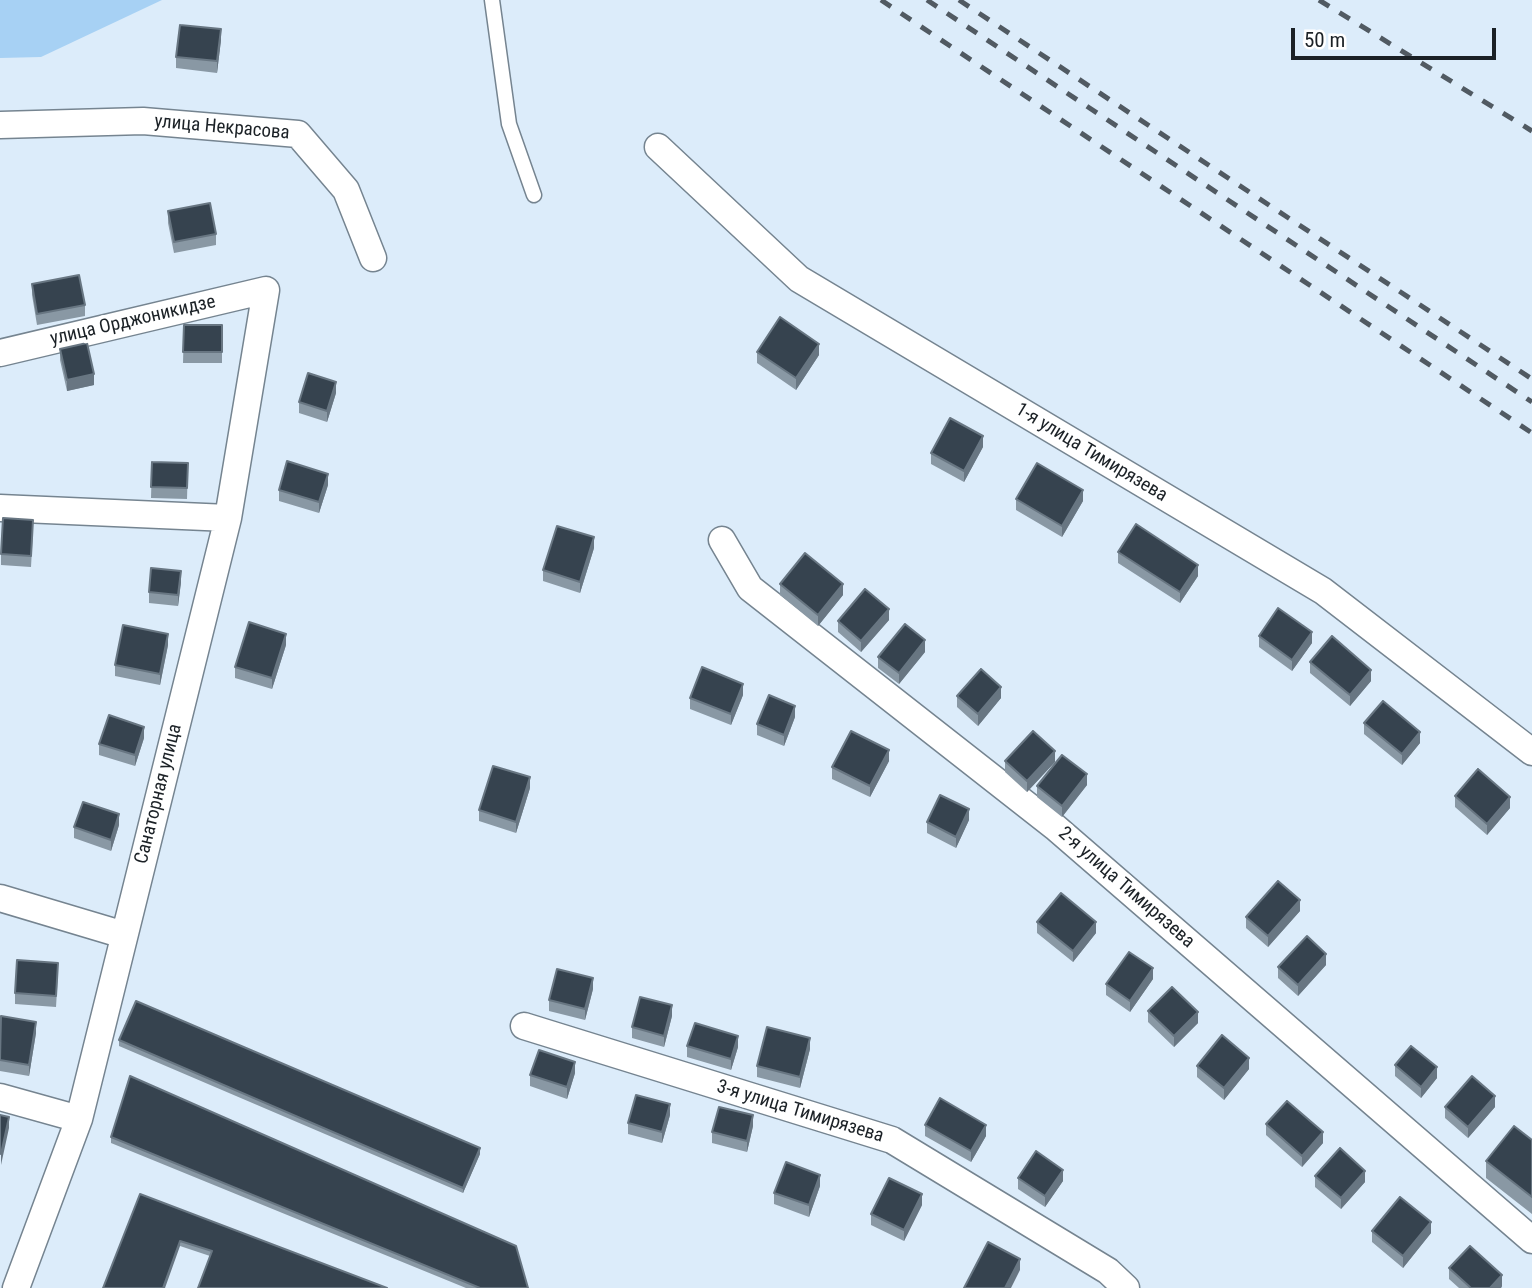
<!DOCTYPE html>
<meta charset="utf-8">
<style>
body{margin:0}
#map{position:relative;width:1532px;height:1288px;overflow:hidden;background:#dcecfa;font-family:"Roboto Condensed",sans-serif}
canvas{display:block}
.scale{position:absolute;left:1291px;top:28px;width:205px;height:32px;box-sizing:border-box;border:4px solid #1b2126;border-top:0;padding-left:9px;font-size:21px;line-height:24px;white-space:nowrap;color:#1b2126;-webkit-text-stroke:5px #fff;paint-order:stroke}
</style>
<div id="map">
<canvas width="1532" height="1288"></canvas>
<div class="scale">50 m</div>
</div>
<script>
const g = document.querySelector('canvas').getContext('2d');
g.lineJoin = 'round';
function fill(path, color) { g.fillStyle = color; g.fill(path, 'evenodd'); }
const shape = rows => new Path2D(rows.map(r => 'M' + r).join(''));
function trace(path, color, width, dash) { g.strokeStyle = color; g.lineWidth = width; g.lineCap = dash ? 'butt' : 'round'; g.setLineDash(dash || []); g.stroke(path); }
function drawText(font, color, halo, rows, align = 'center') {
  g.font = font + ' "Roboto Condensed",sans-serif'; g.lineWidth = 7; g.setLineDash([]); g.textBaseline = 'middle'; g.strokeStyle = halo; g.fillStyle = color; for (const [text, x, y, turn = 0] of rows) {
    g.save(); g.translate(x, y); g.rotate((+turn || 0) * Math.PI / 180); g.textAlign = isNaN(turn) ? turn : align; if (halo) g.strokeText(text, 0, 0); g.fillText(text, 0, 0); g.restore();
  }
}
fill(shape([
 [0,0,162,0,41,57,0,58]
]), '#a7d1f4');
const lane = shape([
 [492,0,509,124,534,195]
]);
const street = shape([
 [0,125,143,121,298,134,346,190,373,258],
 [658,147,799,279,1323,591,1532,752],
 [0,353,266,290,228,518,79,1119,16,1288],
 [0,508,228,518],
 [722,540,750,588,1055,827,1532,1240],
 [0,898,124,935],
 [524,1026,892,1140,1108,1271,1126,1288],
 [0,1097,79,1119]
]);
trace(lane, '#758490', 17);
trace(street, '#758490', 29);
trace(lane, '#fff', 14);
trace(street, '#fff', 26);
trace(shape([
 [881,0,1532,433],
 [927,0,1532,402],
 [959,0,1532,379],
 [1319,0,1532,131]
]), '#515a62', 5, [12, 12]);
fill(shape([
 [221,40,217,73,176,68,176,57],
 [168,211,216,234,216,245,174,253,168,223],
 [32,284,85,305,85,316,37,325,32,295],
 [184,325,222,325,222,363,183,363],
 [60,349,94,385,67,391,60,360],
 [757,352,819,355,796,390,757,363],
 [336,393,327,422,299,413,299,402],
 [983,447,964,482,931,464,931,453],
 [152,462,188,463,187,499,151,498],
 [328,485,319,513,279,501,279,490],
 [1016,499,1083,501,1062,537,1016,510],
 [33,531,31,567,1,565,1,554],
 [594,548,580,593,543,581,543,570],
 [1118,552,1198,576,1180,603,1118,563],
 [181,582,178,606,149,603,149,592],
 [780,584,843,595,818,626,780,595],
 [889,620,861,652,838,632,838,621],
 [1259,636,1312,643,1292,671,1259,647],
 [168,645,160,685,115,676,115,665],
 [286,645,272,689,235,678,235,667],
 [925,652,899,684,878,668,878,657],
 [1310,662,1371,681,1350,706,1310,673],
 [743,695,731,725,690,709,690,698],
 [957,696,1001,698,978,726,957,707],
 [795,717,784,746,757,735,757,724],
 [1364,723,1420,743,1402,765,1364,734],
 [144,738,135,766,99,755,99,744],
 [889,761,870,797,832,779,832,767],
 [1005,761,1055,762,1027,792,1005,772],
 [1087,785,1062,817,1037,797,1037,786],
 [530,788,516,833,479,821,479,810],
 [1455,796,1510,808,1487,835,1455,807],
 [969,820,956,848,927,833,927,822],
 [119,825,111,851,74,838,74,827],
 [1300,911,1268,947,1246,928,1246,917],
 [1037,922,1096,933,1073,962,1037,933],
 [1326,965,1298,996,1278,978,1278,967],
 [58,974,56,1007,15,1004,15,993],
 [1153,979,1130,1012,1106,995,1106,984],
 [593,989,585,1020,549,1011,549,1000],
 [1148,1011,1198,1023,1174,1047,1148,1022],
 [672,1016,664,1047,632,1038,632,1027],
 [0,1022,36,1033,29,1076,0,1071],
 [119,1040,480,1154,463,1193,119,1046],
 [687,1046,738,1047,731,1070,687,1057],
 [810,1049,800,1088,757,1077,757,1066],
 [1395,1065,1437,1078,1421,1098,1395,1076],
 [1197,1066,1249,1069,1224,1100,1197,1077],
 [575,1073,567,1099,530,1086,530,1075],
 [1445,1107,1495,1107,1468,1138,1445,1118],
 [670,1115,662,1143,628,1134,628,1123],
 [1266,1124,1323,1143,1302,1167,1266,1135],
 [925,1125,986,1136,971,1162,925,1136],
 [753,1126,747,1152,712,1143,712,1132],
 [111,1137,528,1288,466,1288,111,1143],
 [1532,1140,1532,1214,1486,1178,1486,1161],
 [1315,1176,1365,1182,1341,1209,1315,1187],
 [1018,1178,1063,1181,1045,1207,1018,1189],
 [820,1186,809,1217,774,1204,774,1193],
 [140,1194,387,1288,210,1256,180,1246],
 [922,1205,904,1241,871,1225,871,1214],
 [1372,1231,1431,1233,1403,1268,1372,1242],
 [1449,1268,1502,1286,1501,1288,1459,1288,1449,1279]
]), '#8998a4');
fill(shape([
 [221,29,221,40,217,73,217,61],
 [819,344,819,355,796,390,796,378],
 [94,374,94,385,67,391,67,380],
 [336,382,336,393,327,422,327,411],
 [983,436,983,447,964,482,964,471],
 [328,474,328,485,319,513,319,502],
 [1083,490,1083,501,1062,537,1062,526],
 [594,537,594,548,580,593,580,582],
 [1198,565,1198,576,1180,603,1180,592],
 [181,571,181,582,178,606,178,595],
 [843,584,843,595,818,626,818,615],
 [889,609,889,620,861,652,861,641],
 [1312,632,1312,643,1292,671,1292,660],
 [168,634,168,645,160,685,160,674],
 [286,634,286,645,272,689,272,678],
 [925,640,925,652,899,684,899,673],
 [1371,670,1371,681,1350,706,1350,695],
 [743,684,743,695,731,725,731,714],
 [1001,687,1001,698,978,726,978,714],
 [795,706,795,717,784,746,784,735],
 [144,727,144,738,135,766,135,755],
 [1420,732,1420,743,1402,765,1402,754],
 [889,750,889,761,870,797,870,786],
 [1055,751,1055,762,1027,792,1027,781],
 [1087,774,1087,785,1062,817,1062,806],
 [530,777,530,788,516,833,516,822],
 [1510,797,1510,808,1487,835,1487,824],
 [969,809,969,820,956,848,956,837],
 [119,814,119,825,111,851,111,840],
 [1300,900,1300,911,1268,947,1268,936],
 [1096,922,1096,933,1073,962,1073,951],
 [1326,954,1326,965,1298,996,1298,985],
 [1153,968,1153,979,1130,1012,1130,1001],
 [593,978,593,989,585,1020,585,1009],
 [672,1005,672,1016,664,1047,664,1036],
 [1198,1012,1198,1023,1174,1047,1174,1036],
 [36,1022,36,1033,29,1076,29,1065],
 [738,1036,738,1047,731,1070,731,1059],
 [810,1038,810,1049,800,1088,800,1077],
 [1249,1058,1249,1069,1224,1100,1224,1088],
 [575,1062,575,1073,567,1099,567,1087],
 [1437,1067,1437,1078,1421,1098,1421,1087],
 [1495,1096,1495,1107,1468,1138,1468,1127],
 [670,1104,670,1115,662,1143,662,1132],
 [753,1115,753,1126,747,1152,747,1141],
 [9,1117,9,1128,1,1165,1,1154],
 [986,1125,986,1136,971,1162,971,1151],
 [1323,1132,1323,1143,1302,1167,1302,1156],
 [480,1148,480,1154,463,1193,463,1188],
 [1063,1170,1063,1181,1045,1207,1045,1196],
 [1365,1171,1365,1182,1341,1209,1341,1198],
 [820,1175,820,1186,809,1217,809,1205],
 [922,1194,922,1205,904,1241,904,1230],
 [1431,1222,1431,1233,1403,1268,1403,1256],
 [180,1241,180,1246,165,1288,163,1288],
 [1020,1259,1020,1270,1011,1288,1005,1288],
 [1502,1275,1502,1286,1501,1288,1490,1288]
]), '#687682');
const building = shape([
 [180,25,221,29,217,61,176,57,180,25],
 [210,203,216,234,174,242,168,211,210,203],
 [79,275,85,305,37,314,32,284,79,275],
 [780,317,819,344,796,378,757,352,780,317],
 [184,325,222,325,222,352,183,352,184,325],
 [87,343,94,374,67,380,60,349,87,343],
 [308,373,336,382,327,411,299,402,308,373],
 [950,418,983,436,964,471,931,453,950,418],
 [287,461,328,474,319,502,279,490,287,461],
 [152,462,188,463,187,488,151,487,152,462],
 [1037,463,1083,490,1062,526,1016,499,1037,463],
 [3,518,33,520,31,556,1,554,3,518],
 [1136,524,1198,565,1180,592,1118,552,1136,524],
 [557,526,594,537,580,582,543,570,557,526],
 [805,553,843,584,818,615,780,584,805,553],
 [151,568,181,571,178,595,149,592,151,568],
 [865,589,889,609,861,641,838,621,865,589],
 [1278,608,1312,632,1292,660,1259,636,1278,608],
 [249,622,286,634,272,678,235,667,249,622],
 [905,624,925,640,899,673,878,657,905,624],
 [123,625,168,634,160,674,115,665,123,625],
 [1332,636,1371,670,1350,695,1310,662,1332,636],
 [702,667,743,684,731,714,690,698,702,667],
 [981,669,1001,687,978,714,957,696,981,669],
 [769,695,795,706,784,735,757,724,769,695],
 [1383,701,1420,732,1402,754,1364,723,1383,701],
 [109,715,144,727,135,755,99,744,109,715],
 [851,731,889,750,870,786,832,767,851,731],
 [1033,731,1055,751,1027,781,1005,761,1033,731],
 [1062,755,1087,774,1062,806,1037,786,1062,755],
 [493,766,530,777,516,822,479,810,493,766],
 [1478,769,1510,797,1487,824,1455,796,1478,769],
 [940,795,969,809,956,837,927,822,940,795],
 [83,802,119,814,111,840,74,827,83,802],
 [1278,881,1300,900,1268,936,1246,917,1278,881],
 [1061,893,1096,922,1073,951,1037,922,1061,893],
 [1307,936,1326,954,1298,985,1278,967,1307,936],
 [1129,952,1153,968,1130,1001,1106,984,1129,952],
 [17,960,58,963,56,996,15,993,17,960],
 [557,969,593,978,585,1009,549,1000,557,969],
 [1172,987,1198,1012,1174,1036,1148,1011,1172,987],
 [640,997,672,1005,664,1036,632,1027,640,997],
 [136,1001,480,1148,463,1188,119,1040,136,1001],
 [1,1016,36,1022,29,1065,0,1060,1,1016],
 [695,1023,738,1036,731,1059,687,1046,695,1023],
 [767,1027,810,1038,800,1077,757,1066,767,1027],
 [1222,1035,1249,1058,1224,1088,1197,1066,1222,1035],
 [1411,1046,1437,1067,1421,1087,1395,1065,1411,1046],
 [539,1050,575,1062,567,1087,530,1075,539,1050],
 [130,1076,516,1246,528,1288,480,1288,111,1137,130,1076],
 [1472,1076,1495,1096,1468,1127,1445,1107,1472,1076],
 [636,1095,670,1104,662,1132,628,1123,636,1095],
 [940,1098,986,1125,971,1151,925,1125,940,1098],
 [1287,1101,1323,1132,1302,1156,1266,1124,1287,1101],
 [719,1107,753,1115,747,1141,712,1132,719,1107],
 [0,1115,9,1117,1,1154,0,1153,0,1115],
 [1514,1126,1532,1140,1532,1197,1486,1161,1514,1126],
 [1340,1148,1365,1171,1341,1198,1315,1176,1340,1148],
 [1036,1151,1063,1170,1045,1196,1018,1178,1036,1151],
 [786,1162,820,1175,809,1205,774,1193,786,1162],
 [889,1178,922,1194,904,1230,871,1214,889,1178],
 [140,1194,387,1288,198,1288,212,1251,180,1241,163,1288,103,1288,140,1194],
 [1400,1197,1431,1222,1403,1256,1372,1231,1400,1197],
 [988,1242,1020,1259,1005,1288,964,1288,988,1242],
 [1470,1246,1502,1275,1490,1288,1471,1288,1449,1268,1470,1246]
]);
fill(building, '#36434f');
trace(building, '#687682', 2);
drawText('19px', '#1b2126', '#fff', [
 ["улица Некрасова",222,128,5],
 ["улица Орджоникидзе",133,321,-13],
 ["1-я улица Тимирязева",1091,453,31],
 ["Санаторная улица",159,794,-76],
 ["2-я улица Тимирязева",1126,888,41],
 ["3-я улица Тимирязева",800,1112,17]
]);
</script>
